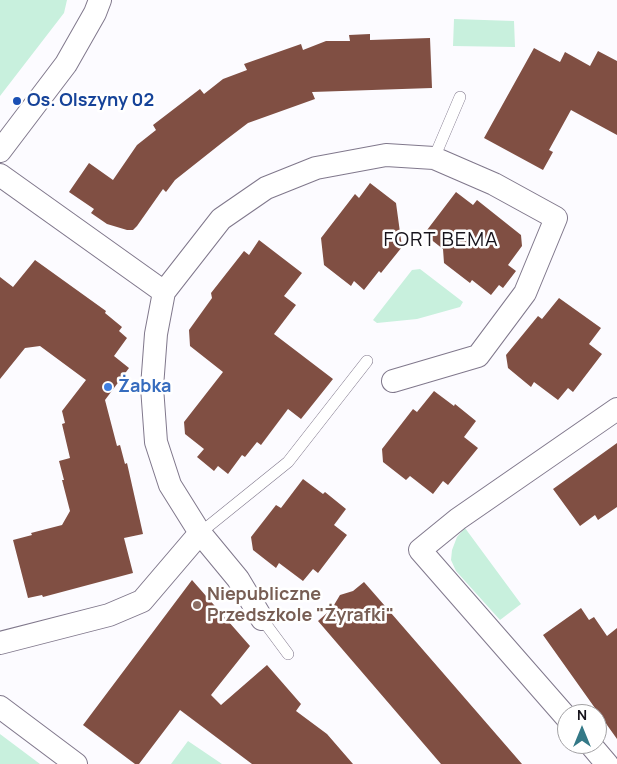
<!DOCTYPE html>
<meta charset="utf-8">
<style>
body{margin:0}
#map{position:relative;width:617px;height:764px;overflow:hidden;background:#fcfbff;font-family:Manrope,sans-serif}
canvas{display:block}
.north{position:absolute;left:557px;top:704px;width:50px;height:50px;box-sizing:border-box;background:#fff;border:1px solid #a2a1a4;border-radius:50%;rotate:0deg;font-size:14px;font-weight:700;line-height:20px;text-align:center;color:#17141c}
.north::after{content:'';display:block;margin:auto;width:18px;height:22px;background:#347987;clip-path:polygon(50% 0,100% 100%,50% 72%,0 100%)}
</style>
<div id="map">
<canvas width="617" height="764"></canvas>
<div class="north">N</div>
</div>
<script>
const g = document.querySelector('canvas').getContext('2d');
g.lineJoin = 'round';
function fill(path, color) { g.fillStyle = color; g.fill(path, 'evenodd'); }
const shape = rows => new Path2D(rows.map(r => 'M' + r).join(''));
function trace(path, color, width, dash) { g.strokeStyle = color; g.lineWidth = width; g.lineCap = dash ? 'butt' : 'round'; g.setLineDash(dash || []); g.stroke(path); }
function drawText(font, color, halo, rows, align = 'center') {
  g.font = font + ' Manrope,sans-serif'; g.lineWidth = 5; g.setLineDash([]); g.textBaseline = 'middle'; g.strokeStyle = halo; g.fillStyle = color; for (const [text, x, y, turn = 0] of rows) {
    g.save(); g.translate(x, y); g.rotate((+turn || 0) * Math.PI / 180); g.textAlign = isNaN(turn) ? turn : align; if (halo) g.strokeText(text, 0, 0); g.fillText(text, 0, 0); g.restore();
  }
}
fill(shape([
 [0,0,67,0,64,13,0,96],
 [454,19,514,21,515,47,453,46],
 [420,269,463,302,460,307,417,319,377,323,373,320,412,270],
 [465,528,521,604,500,620,456,571,451,560,452,550,457,537],
 [0,734,40,764,0,764],
 [188,741,222,764,171,764]
]), '#c8f0dd');
fill(shape([
 [370,34,370,40,430,38,432,88,312,92,315,99,248,123,223,142,175,180,166,192,163,189,137,226,133,230,127,230,107,224,91,213,94,209,69,192,89,163,113,180,137,145,156,130,153,125,200,89,204,94,223,79,247,70,244,64,301,44,303,50,326,41,350,41,349,35],
 [534,48,560,62,565,52,590,66,598,51,617,61,617,135,571,110,549,150,553,152,543,170,484,138],
 [370,183,396,203,402,247,381,273,379,271,364,290,354,281,351,286,324,265,321,238,355,194,359,198],
 [456,192,473,205,477,200,521,235,522,246,508,265,516,271,503,288,499,285,491,295,472,280,470,283,444,263,443,249,424,234],
 [259,240,302,273,284,296,296,305,274,334,333,379,301,419,288,409,261,445,257,442,245,457,242,455,228,474,218,466,214,471,197,457,204,449,185,434,184,422,223,372,190,346,189,330,212,298,211,293,244,251,249,255],
 [35,260,106,311,105,313,122,327,119,331,127,338,114,356,129,368,105,400,117,446,120,445,125,464,127,463,143,534,124,538,133,573,43,597,42,595,28,598,13,540,32,535,31,533,62,525,70,511,62,480,64,480,59,461,70,458,62,424,65,423,62,411,86,380,40,346,25,348,0,379,0,277,13,287],
 [559,298,601,328,589,344,602,354,573,392,568,388,558,400,534,382,531,387,508,368,506,355,538,316,542,319],
 [434,391,454,406,455,404,476,421,464,437,478,448,448,485,443,481,433,494,410,476,406,480,383,462,382,449,413,409,417,412],
 [617,443,617,507,598,520,595,515,580,526,553,489],
 [303,479,323,494,325,492,346,509,334,525,347,535,318,573,313,569,303,581,279,563,276,568,253,550,251,537,276,505,281,508],
 [192,580,250,646,211,695,221,705,267,665,301,704,296,711,327,734,353,764,252,764,180,710,139,764,135,764,83,725],
 [364,582,378,598,522,764,441,764,318,621,335,606,334,605,340,595,353,591],
 [581,608,589,620,594,617,607,636,617,628,617,739,543,635]
]), '#804f43');
const lane = shape([
 [434,158,460,97],
 [200,533,288,462,367,361],
 [262,619,288,654]
]);
const street = shape([
 [0,151,66,64,95,13,100,0],
 [0,175,164,292],
 [262,619,238,579,200,533,170,485,156,442,152,387,156,334,164,292,221,219,266,188,316,168,386,155,434,158,494,184,556,218,525,293,478,356,393,381],
 [0,643,109,615,142,601,200,533],
 [0,707,76,764],
 [567,718,420,550,458,519,617,409],
 [590,744,607,764]
]);
trace(lane, '#80788c', 12);
trace(street, '#80788c', 24);
trace(lane, '#fff', 11);
trace(street, '#fff', 22);
for (const [x, y, r, color] of [
 [17,101,5,"#1a4fb4"],
 [108,387,5,"#3f7fe0"],
 [197,605,5,"#8d6e63"]
]) { const dot = new Path2D(); dot.arc(x, y, r, 0, 2 * Math.PI); g.fillStyle = color; g.fill(dot); trace(dot, '#fff', 2); }
drawText('bold 18px', '#164399', '#fff', [
 ["Os. Olszyny 02",27,101]
], 'left');
drawText('bold 18px', '#366cbe', '#fff', [
 ["Żabka",118,387]
], 'left');
drawText('bold 18px', '#785e54', '#fff', [
 ["Niepubliczne",207,595],
 ["Przedszkole \"Żyrafki\"",207,616]
], 'left');
g.letterSpacing = '1px';
drawText('20px', '#17141c', '#fff', [
 ["FORT BEMA",441,240]
]);
g.letterSpacing = '0px';
</script>
